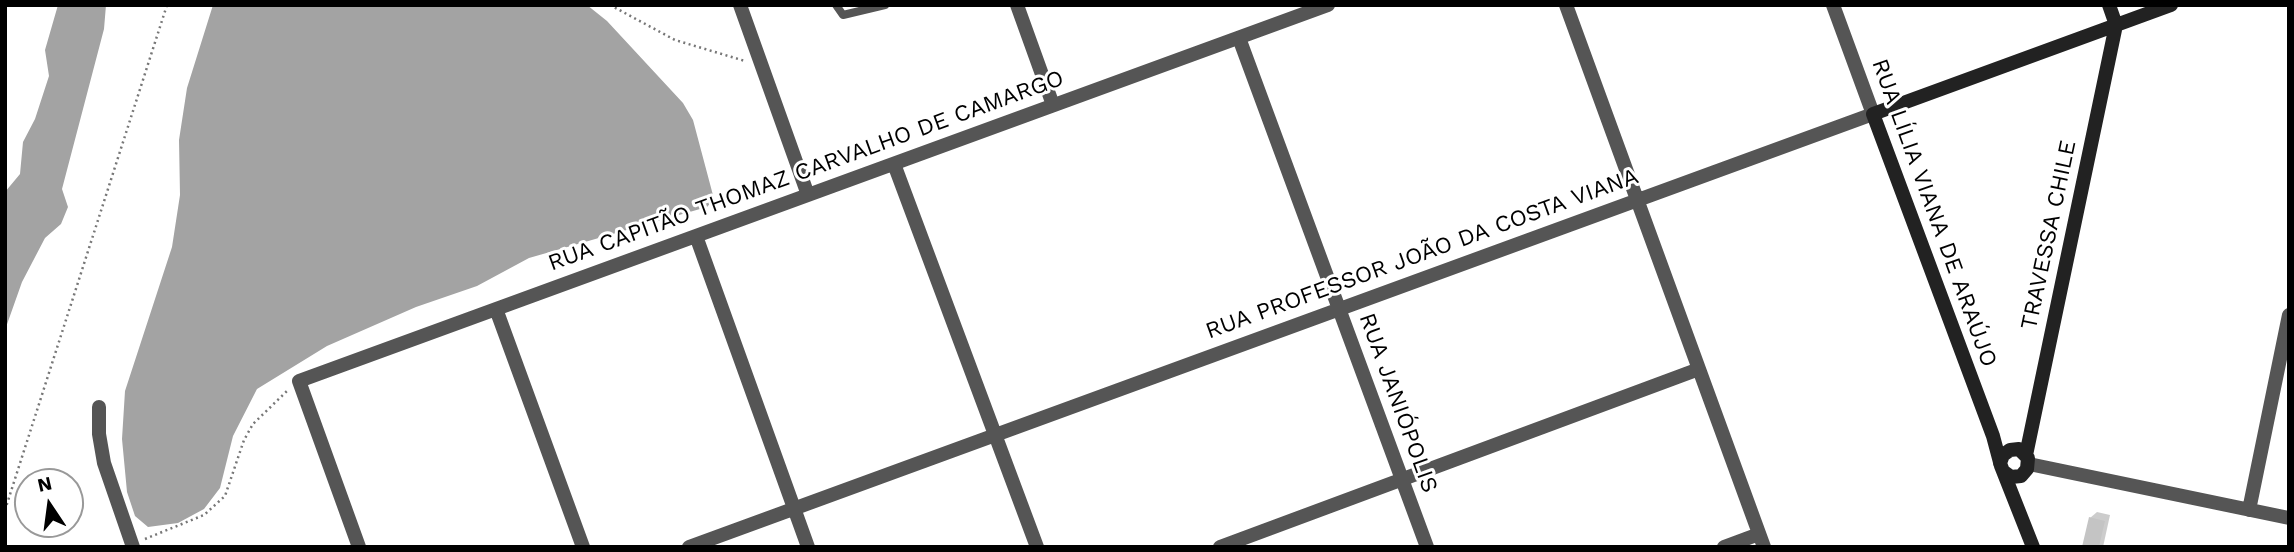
<!DOCTYPE html>
<meta charset="utf-8">
<style>
body{margin:0}
#map{position:relative;width:2294px;height:552px;overflow:hidden;background:#fff;font-family:"Work Sans",sans-serif}
canvas{display:block}
.frame{position:absolute;inset:0;border:7px solid #000;pointer-events:none}
.north{position:absolute;left:14px;top:468px;width:70px;height:70px;box-sizing:border-box;background:#fff;border:2px solid #999;border-radius:50%;rotate:347deg;font-size:19px;font-weight:700;line-height:28px;text-align:center;color:#000}
.north::after{content:'';display:block;margin:auto;width:24px;height:32px;background:#000;clip-path:polygon(50% 0,100% 100%,50% 72%,0 100%)}
</style>
<div id="map">
<canvas width="2294" height="552"></canvas>
<div class="frame"></div>
<div class="north">N</div>
</div>
<script>
const g = document.querySelector('canvas').getContext('2d');
g.lineJoin = 'round';
function fill(path, color) { g.fillStyle = color; g.fill(path, 'evenodd'); }
const shape = rows => new Path2D(rows.map(r => 'M' + r).join(''));
function trace(path, color, width, dash) { g.strokeStyle = color; g.lineWidth = width; g.lineCap = dash ? 'butt' : 'round'; g.setLineDash(dash || []); g.stroke(path); }
function drawText(font, color, halo, rows, align = 'center') {
  g.font = font + ' "Work Sans",sans-serif'; g.lineWidth = 6; g.setLineDash([]); g.textBaseline = 'middle'; g.strokeStyle = halo; g.fillStyle = color; for (const [text, x, y, turn = 0] of rows) {
    g.save(); g.translate(x, y); g.rotate((+turn || 0) * Math.PI / 180); g.textAlign = isNaN(turn) ? turn : align; if (halo) g.strokeText(text, 0, 0); g.fillText(text, 0, 0); g.restore();
  }
}
fill(shape([
 [58,5,106,5,104,29,62,189,68,207,61,224,45,238,22,282,5,330,5,192,20,174,23,142,35,119,49,76,45,50],
 [213,5,587,5,607,21,683,103,693,120,714,199,707,207,529,258,477,286,416,307,327,346,257,389,233,436,220,488,204,509,178,523,148,527,135,516,127,492,122,439,125,391,172,247,180,195,179,140,187,88]
]), '#a3a3a3');
fill(shape([
 [2097,512,2110,515,2103,547,2084,547,2090,518]
]), '#0003');
fill(shape([
 [2089,517,2105,521,2099,547,2082,547]
]), '#c4c4c4');
trace(shape([
 [610,5,675,40,745,61],
 [5,510,167,5],
 [145,539,204,515,225,496,244,440,253,424,287,391]
]), '#777', 2.5, [2, 3.5]);
trace(shape([
 [836,5,843,15,885,5]
]), '#555', 8);
trace(shape([
 [740,5,808,195],
 [1017,5,1053,105],
 [1566,5,1764,547],
 [1239,38,1427,547],
 [894,164,1037,547],
 [696,236,808,547],
 [496,309,583,547],
 [99,407,99,434,104,463,133,547],
 [2029,464,2289,518],
 [2249,510,2289,315],
 [359,547,299,381,1328,5],
 [689,547,1873,114,1833,5],
 [1220,547,1699,369],
 [1724,547,1759,534]
]), '#555', 14);
trace(shape([
 [2109,5,2116,25],
 [2026,455,2116,25],
 [2000,463,2003,455,2010,450,2019,449,2028,458,2027,469,2021,476,2011,477,2004,472],
 [2033,547,2001,466,1993,436,1873,114,2171,5]
]), '#222', 14);
drawText('23px', '#000', '#fff', [
 ["RUA CAPITÃO THOMAZ CARVALHO DE CAMARGO",806,171,-20],
 ["RUA LÍLIA VIANA DE ARAÚJO",1934,213,70],
 ["TRAVESSA CHILE",2049,235,-78],
 ["RUA PROFESSOR JOÃO DA COSTA VIANA",1422,254,-20],
 ["RUA JANIÓPOLIS",1398,403,70]
]);
</script>
